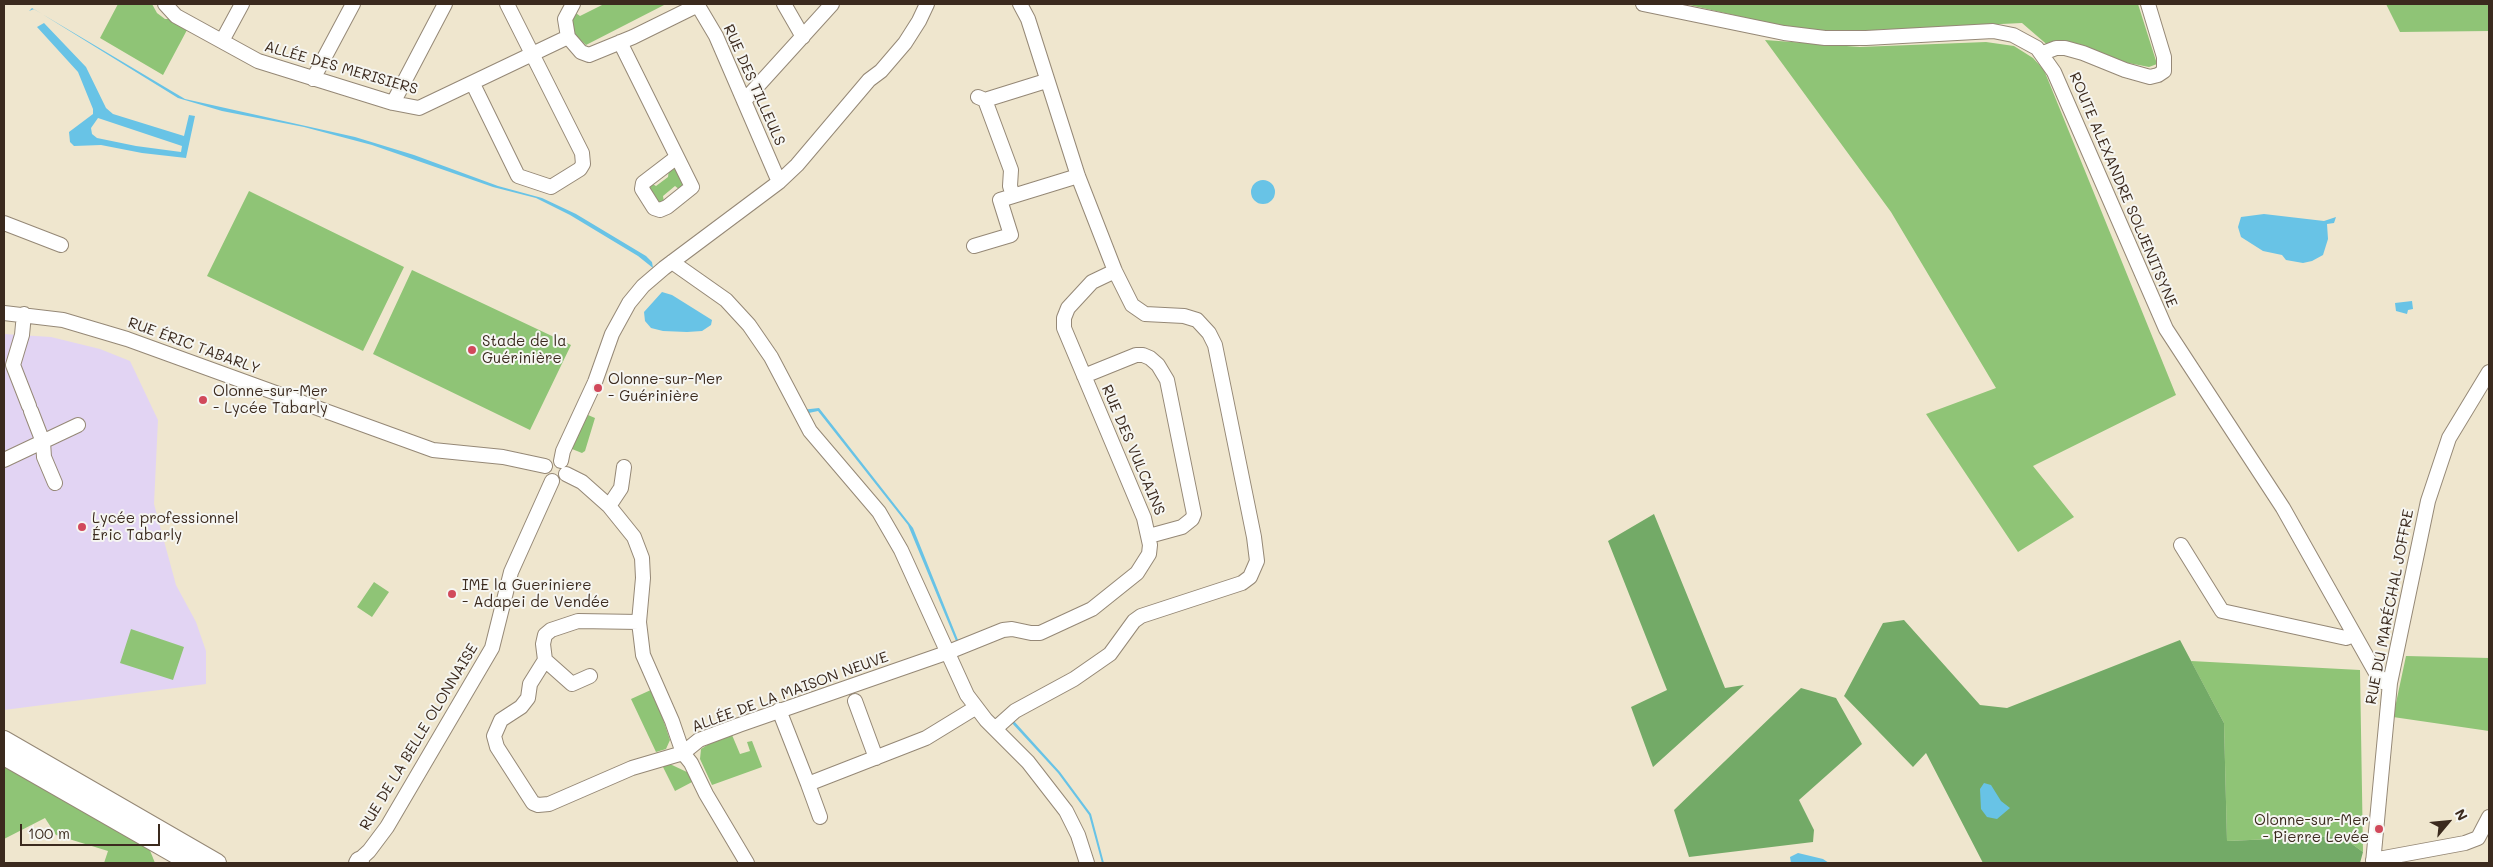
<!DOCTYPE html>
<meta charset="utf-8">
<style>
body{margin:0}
#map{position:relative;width:2493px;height:867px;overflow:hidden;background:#efe6ce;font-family:Mali,sans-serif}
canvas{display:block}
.frame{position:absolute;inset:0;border:5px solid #3b2a1e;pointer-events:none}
.north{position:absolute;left:2423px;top:797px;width:50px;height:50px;-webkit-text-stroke:4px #f6f6f2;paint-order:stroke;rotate:62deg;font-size:14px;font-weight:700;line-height:20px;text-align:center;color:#3b2a1e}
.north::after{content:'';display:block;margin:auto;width:18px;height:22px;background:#3b2a1e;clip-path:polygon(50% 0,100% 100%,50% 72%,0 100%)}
.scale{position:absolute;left:20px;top:824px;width:140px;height:22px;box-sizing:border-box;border:2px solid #3b2a1e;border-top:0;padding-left:6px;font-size:15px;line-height:18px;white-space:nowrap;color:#3b2a1e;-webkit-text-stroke:4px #f6f6f2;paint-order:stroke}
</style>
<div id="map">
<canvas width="2493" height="867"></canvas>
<div class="frame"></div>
<div class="north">N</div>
<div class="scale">100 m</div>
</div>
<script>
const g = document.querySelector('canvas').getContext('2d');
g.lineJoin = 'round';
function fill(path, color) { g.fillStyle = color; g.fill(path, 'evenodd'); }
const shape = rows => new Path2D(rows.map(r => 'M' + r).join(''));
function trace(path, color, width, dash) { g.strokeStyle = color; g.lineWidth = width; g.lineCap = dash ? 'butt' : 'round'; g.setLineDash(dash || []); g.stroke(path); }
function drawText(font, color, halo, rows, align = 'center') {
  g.font = font + ' Mali,sans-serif'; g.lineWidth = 4; g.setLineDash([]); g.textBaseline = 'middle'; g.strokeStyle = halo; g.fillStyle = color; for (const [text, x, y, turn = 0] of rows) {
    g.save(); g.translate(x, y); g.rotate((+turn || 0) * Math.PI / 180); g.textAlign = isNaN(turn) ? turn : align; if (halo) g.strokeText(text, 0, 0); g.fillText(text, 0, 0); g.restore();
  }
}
fill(shape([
 [4,334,51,337,100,349,130,361,158,420,154,504,176,585,196,622,206,651,206,684,4,710]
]), '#e2d4f3');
fill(shape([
 [118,4,152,4,157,13,165,19,171,19,187,30,163,75,100,38],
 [604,4,666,4,586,45,574,34,571,18,573,11,580,16],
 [1685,4,2138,4,2157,64,2149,67,2051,48,2022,23,1835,32,1786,27],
 [2386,4,2489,4,2489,31,2400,32],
 [1765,40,1860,47,1986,42,2014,46,2033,58,2044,70,2176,395,2033,466,2074,517,2018,552,1926,414,1996,388,1891,212],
 [673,167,676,169,683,185,680,190,675,186,663,196,664,202,657,202,648,190,651,183,656,186,668,177,669,169],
 [249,191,404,267,363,351,207,276],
 [412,270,571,345,530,430,373,354],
 [588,415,595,418,585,451,582,453,572,449,573,442,583,417,587,417],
 [374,582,389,592,372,617,357,607],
 [131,629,184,647,173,680,120,663],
 [2406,656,2489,658,2489,731,2393,717],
 [2191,661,2360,670,2363,852,2341,836,2227,841,2224,723],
 [653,689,670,740,666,749,656,752,631,699],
 [732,735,740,754,750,751,747,742,752,741,762,767,712,785,700,759,701,749,718,738],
 [4,763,149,848,155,863,104,863,108,851,56,835,45,818,4,839],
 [662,765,672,765,689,773,694,781,675,791]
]), '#8fc476');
fill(shape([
 [1654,514,1725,688,1744,685,1653,767,1631,707,1667,690,1608,541],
 [1904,620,1980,705,2007,708,2180,640,2224,723,2227,841,2341,836,2363,852,2360,863,1983,863,1926,753,1913,767,1844,696,1883,623],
 [1801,688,1836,698,1862,744,1799,800,1814,830,1813,842,1689,857,1674,810]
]), '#73aa67');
fill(shape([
 [32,8,185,99,355,137,414,155,498,186,542,198,576,214,646,256,652,262,653,268,638,256,570,215,536,198,493,187,372,145,304,127,222,111,178,98,34,9,29,11],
 [44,23,86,67,106,108,113,114,184,136,189,115,195,116,186,158,142,153,101,145,74,146,70,142,69,132,93,114,93,109,78,72,37,27],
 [98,118,182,146,181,152,136,146,97,138,92,134,91,128],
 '1251 192a12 12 0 1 1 24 0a12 12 0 1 1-24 0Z',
 [2264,214,2324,221,2336,217,2334,223,2327,224,2328,239,2323,255,2312,261,2303,263,2286,260,2282,255,2263,251,2241,237,2238,227,2241,217],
 [662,292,672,295,712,320,711,325,702,331,687,332,663,331,651,328,645,321,644,312],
 [2412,301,2413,309,2408,310,2407,314,2396,311,2395,303],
 [819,408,913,528,958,640,956,641,908,525,818,411,804,414,801,410],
 [1013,720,1060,772,1091,814,1104,863,1102,863,1089,815,1058,773,1011,722],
 [1984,783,1991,785,2001,801,2010,808,1997,819,1987,817,1981,809,1980,789],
 [1798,853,1823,859,1829,863,1791,863,1790,857]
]), '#68c3e6');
const minor = shape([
 [165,4,176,16,258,61,393,103,419,108,568,37],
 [573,4,565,19,568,37,581,52,589,55,633,37,698,5],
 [697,4,716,36,779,182],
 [784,4,803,37],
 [1643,4,1784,33,1825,38,1866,38,1993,31,2013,35,2037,48,2054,72,2166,329,2283,508,2376,673,2385,683,2390,683],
 [222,41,242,4],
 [620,42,692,187,667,207,660,210,654,208,642,189,643,183,677,157],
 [2043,53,2056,48,2065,48,2083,53,2125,70,2150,77,2158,75,2164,71,2164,57,2148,4],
 [313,79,353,4],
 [473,84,518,176,551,187,580,169,583,164,582,153,507,4],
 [978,97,985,100,1046,81],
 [985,100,1011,170,1010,186,1013,196],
 [744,101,832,4],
 [393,103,445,4],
 [4,223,61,245],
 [974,246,1011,235,1000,200,1078,176],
 [672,262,726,300,749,325,771,357,810,431,879,512,901,550,967,695,986,720,1028,762,1066,811,1078,835,1087,863],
 [4,313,63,320,127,339,433,450,503,457,545,466],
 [24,314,22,335,13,365,29,406],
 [1084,376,1136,355,1143,355,1150,358,1158,365,1167,380,1194,514,1192,519,1182,527,1149,536],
 [31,411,43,442,44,457,55,483],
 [4,460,78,425],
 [561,461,563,451,595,382,612,334,629,303,643,286,664,268,779,182,797,165,869,80,881,71,905,43,919,21,927,4],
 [566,474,582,482,609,506,634,537,642,558,643,578,639,622,643,655,672,721,683,753,691,763,706,794,747,863],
 [609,506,621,488,624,467],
 [2181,545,2222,611,2346,638,2354,635],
 [639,622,578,621,551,630,545,635,543,644,545,660,530,684,528,698,521,707,501,720,494,736,497,747,533,803,538,805,549,804,632,768,683,753,699,740,739,725,946,653,1003,630,1012,629,1031,633,1040,633,1092,609,1137,573,1149,554,1150,545,1144,518,1064,328,1064,318,1068,308,1092,282,1115,271],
 [545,660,572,684,590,676],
 [855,701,876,758],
 [779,710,808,784,926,738,975,708],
 [996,728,1015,711,1074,679,1110,654,1134,621,1141,616,1242,583,1250,577,1257,561,1254,537,1215,345,1209,333,1197,320,1184,316,1145,314,1132,305,1115,271,1078,176,1028,19,1020,4],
 [808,784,820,817],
 [2373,860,2465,843,2478,838,2489,817],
 [356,863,369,851,387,827,492,648,511,572,552,481],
 [2373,863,2390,683,2428,501,2449,438,2489,372]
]);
const major = shape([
 [4,740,217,863],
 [4,756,191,863],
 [359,861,360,863]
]);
trace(minor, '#958876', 16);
trace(major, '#958876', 20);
trace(minor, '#fff', 14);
trace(major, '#fff', 18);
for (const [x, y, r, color] of [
 [472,350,5,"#d1495b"],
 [598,388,5,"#d1495b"],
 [203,400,5,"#d1495b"],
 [82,527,5,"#d1495b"],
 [452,594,5,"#d1495b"],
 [2379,829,5,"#d1495b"]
]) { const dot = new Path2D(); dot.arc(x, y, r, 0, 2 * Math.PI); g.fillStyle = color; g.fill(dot); trace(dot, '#f6f6f2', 2); }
drawText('15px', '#3b2a1e', '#f6f6f2', [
 ["ALLÉE DES MERISIERS",341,68,16],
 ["RUE DES TILLEULS",754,85,66],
 ["ROUTE ALEXANDRE SOLJENITSYNE",2123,190,67],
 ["RUE ÉRIC TABARLY",194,346,20],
 ["RUE DES VULCAINS",1133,450,67],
 ["RUE DU MARÉCHAL JOFFRE",2390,607,-79],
 ["ALLÉE DE LA MAISON NEUVE",790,692,-20],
 ["RUE DE LA BELLE OLONNAISE",419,737,-59]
]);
drawText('15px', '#3b2a1e', '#f6f6f2', [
 ["Stade de la",482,341],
 ["Guérinière",482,358],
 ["Olonne-sur-Mer",608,379],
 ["- Guérinière",608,396],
 ["Olonne-sur-Mer",213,391],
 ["- Lycée Tabarly",213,408],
 ["Lycée professionnel",92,518],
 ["Éric Tabarly",92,535],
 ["IME la Gueriniere",462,585],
 ["- Adapei de Vendée",462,602],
 ["Olonne-sur-Mer",2369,820,"right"],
 ["- Pierre Levée",2369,837,"right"]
], 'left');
</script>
